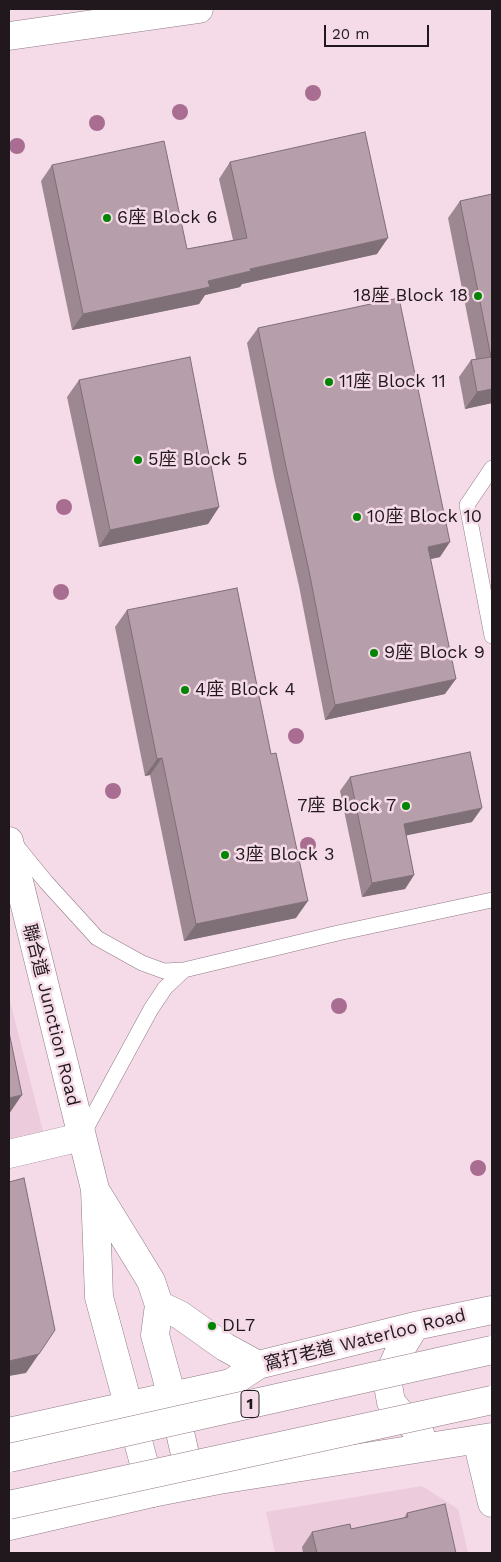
<!DOCTYPE html>
<meta charset="utf-8">
<style>
body{margin:0}
#map{position:relative;width:501px;height:1562px;overflow:hidden;background:#f4dbe7;font-family:"Work Sans",sans-serif}
canvas{display:block}
.frame{position:absolute;inset:0;border:10px solid #20181c;pointer-events:none}
.scale{position:absolute;left:324px;top:25px;width:105px;height:22px;box-sizing:border-box;border:2px solid #20181c;border-top:0;padding-left:6px;font-size:15px;line-height:18px;white-space:nowrap;color:#20181c;-webkit-text-stroke:4px #f4dbe7;paint-order:stroke}
</style>
<div id="map">
<canvas width="501" height="1562"></canvas>
<div class="frame"></div>
<div class="scale">20 m</div>
</div>
<script>
const g = document.querySelector('canvas').getContext('2d');
g.lineJoin = 'round';
function fill(path, color) { g.fillStyle = color; g.fill(path, 'evenodd'); }
const shape = rows => new Path2D(rows.map(r => 'M' + r).join(''));
function trace(path, color, width, dash) { g.strokeStyle = color; g.lineWidth = width; g.lineCap = dash ? 'butt' : 'round'; g.setLineDash(dash || []); g.stroke(path); }
function drawText(font, color, halo, rows, align = 'center') {
  g.font = font + ' "Work Sans","Noto Sans TC",sans-serif'; g.lineWidth = 5; g.setLineDash([]); g.textBaseline = 'middle'; g.strokeStyle = halo; g.fillStyle = color; for (const [text, x, y, turn = 0] of rows) {
    g.save(); g.translate(x, y); g.rotate((+turn || 0) * Math.PI / 180); g.textAlign = isNaN(turn) ? turn : align; if (halo) g.strokeText(text, 0, 0); g.fillText(text, 0, 0); g.restore();
  }
}
fill(shape([
 [9,997,43,1131,9,1139],
 [422,1486,458,1509,468,1553,275,1553,266,1512]
]), '#ecccdc');
const service = shape([
 [492,468,467,505,492,636],
 [15,844,46,882,97,938,142,963,164,971,184,970,338,933,492,900],
 [82,1136,151,1009,165,988,184,970]
]);
const minor = shape([
 [9,1154,81,1137],
 [477,1440,492,1503]
]);
const tertiary = shape([
 [9,36,199,9]
]);
const secondary = shape([
 [9,841,95,1189,99,1297,152,1493],
 [97,1193,151,1281,159,1305,155,1335,172,1397,192,1485]
]);
const primary = shape([
 [159,1305,180,1315,225,1347,258,1365],
 [415,1326,399,1352,387,1379,391,1402,406,1420,420,1433],
 [9,1432,231,1383,258,1365,415,1326,492,1310],
 [9,1526,152,1493,219,1480,492,1437]
]);
trace(service, '#907a85', 16);
trace(minor, '#907a85', 29);
trace(tertiary, '#907a85', 29);
trace(secondary, '#907a85', 29);
trace(primary, '#907a85', 29);
trace(service, '#fff', 15);
trace(minor, '#fff', 28);
trace(tertiary, '#fff', 28);
trace(secondary, '#fff', 28);
trace(primary, '#fff', 28);
const trunkBridge = shape([
 [9,1458,492,1350],
 [9,1505,492,1400]
]);
trace(trunkBridge, '#907a85', 29, []);
trace(trunkBridge, '#fff', 28);
g.fillStyle = '#a86d90';
for (const [x, y] of [
 [313,93],
 [180,112],
 [97,123],
 [17,146],
 [64,507],
 [61,592],
 [296,736],
 [113,791],
 [308,845],
 [339,1006],
 [478,1168]
]) { g.beginPath(); g.arc(x, y, 8, 0, 2 * Math.PI); g.fill(); }
fill(shape([
 [230,162,377,254,242,284,240,287,205,295,199,304,72,330,41,181,52,165,187,249,233,240,219,179],
 [492,194,492,403,465,409,459,377,471,360,476,359,448,218,460,201],
 [258,328,440,557,430,559,445,694,325,720,299,586,274,477,247,343],
 [79,380,219,507,208,524,99,547,67,397],
 [127,610,296,918,184,941,150,775,145,776,115,627],
 [350,777,472,822,406,835,414,875,405,889,362,897,340,791],
 [407,1513,456,1553,303,1553,302,1547,312,1532,351,1529,404,1518]
]), '#9d8892');
fill(shape([
 [388,238,377,254,242,284,240,287,205,295,199,304,72,330,83,314,208,281,250,269],
 [492,389,492,403,465,409,477,392],
 [219,507,208,524,99,547,110,530],
 [450,542,440,557,417,562,428,547],
 [456,679,445,694,325,720,335,705],
 [162,758,150,775,145,776,157,759],
 [482,808,472,822,394,838,404,824],
 [414,875,405,889,362,897,372,883],
 [308,901,296,918,184,941,196,924],
 [22,1095,9,1114,9,1098],
 [39,1354,26,1373,9,1376,9,1361]
]), '#7f6f77');
const building = shape([
 [365,132,388,238,250,269,251,271,208,281,210,287,83,314,52,165,164,141,187,249,247,238,230,162,365,132],
 [492,194,492,389,477,392,471,360,491,357,460,201,492,194],
 [399,298,450,542,428,547,456,679,335,705,309,571,285,462,258,328,399,298],
 [190,357,219,507,110,530,79,380,190,357],
 [237,588,271,754,276,753,308,901,196,924,162,758,157,759,127,610,237,588],
 [470,752,482,808,404,824,414,875,372,883,350,777,470,752],
 [9,1032,22,1095,9,1098,9,1032],
 [24,1178,55,1330,39,1354,9,1361,9,1182,24,1178],
 [445,1504,456,1553,317,1553,312,1532,350,1524,351,1529,408,1517,407,1513,445,1504]
]);
fill(building, '#b69eaa');
trace(building, '#7f6f77', 1);
for (const [x, y, r, color] of [
 [107,218,5,"#038504"],
 [478,296,5,"#038504"],
 [329,382,5,"#038504"],
 [138,460,5,"#038504"],
 [357,517,5,"#038504"],
 [374,653,5,"#038504"],
 [185,690,5,"#038504"],
 [406,806,5,"#038504"],
 [225,855,5,"#038504"],
 [212,1326,5,"#038504"]
]) { const dot = new Path2D(); dot.arc(x, y, r, 0, 2 * Math.PI); g.fillStyle = color; g.fill(dot); trace(dot, '#f4dbe7', 2); }
for (const [x, y, w] of [
 [250,1404,18]
]) { const box = new Path2D(); box.roundRect(x - w / 2, y - 13.5, w, 27, 4); g.fillStyle = '#f4dbe7'; g.fill(box); trace(box, '#20181c', 1); }
drawText('bold 16px', '#20181c', null, [
 ["1",250,1404]
]);
drawText('18px', '#20181c', '#f4dbe7', [
 ["6座 Block 6",117,218],
 ["18座 Block 18",468,296,"right"],
 ["11座 Block 11",339,382],
 ["5座 Block 5",148,460],
 ["10座 Block 10",367,517],
 ["9座 Block 9",384,653],
 ["4座 Block 4",195,690],
 ["7座 Block 7",396,806,"right"],
 ["3座 Block 3",235,855],
 ["DL7",222,1326]
], 'left');
drawText('18px', '#20181c', '#f4dbe7', [
 ["聯合道 Junction Road",51,1015,76],
 ["窩打老道 Waterloo Road",365,1340,-14]
]);
</script>
